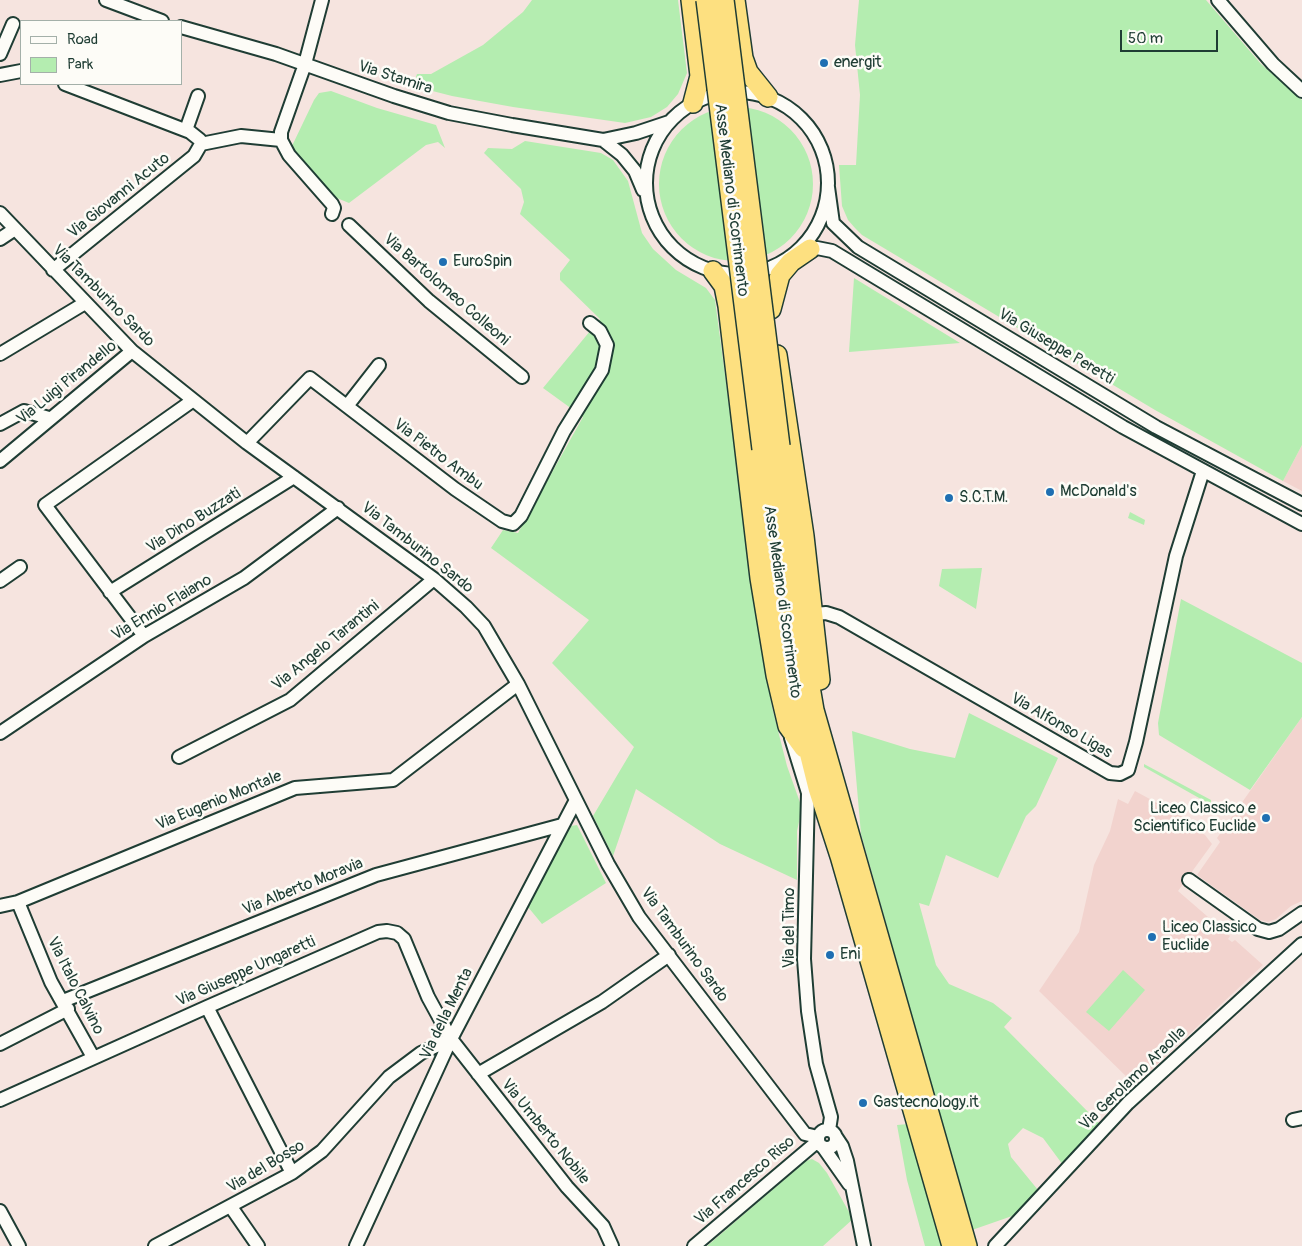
<!DOCTYPE html>
<style>
body{margin:0}
#map{position:relative;width:1302px;height:1246px;overflow:hidden;background:#f6e4df;font-family:Pangolin,sans-serif}
canvas{display:block}
.legend{position:absolute;left:20px;top:20px;width:162px;height:65px;box-sizing:border-box;background:#fdfcf7;border:1px solid #a4b0a9;margin:0;padding:6px 9px;list-style:none;font-size:15px;color:#1f3d34}
.legend li{display:flex;align-items:center;gap:10px;height:25px}
.legend b{width:25px;border:1px solid #a4b0a9}
.scale{position:absolute;left:1120px;top:30px;width:98px;height:22px;box-sizing:border-box;border:2px solid #1f3d34;border-top:0;padding-left:6px;font-size:15px;line-height:18px;white-space:nowrap;color:#1f3d34;-webkit-text-stroke:4px #fdfcf7;paint-order:stroke}
</style>
<div id="map">
<canvas width="1302" height="1246"></canvas>
<ul class="legend">
<li><b style="height:6px;background:#fdfcf7"></b>Road</li>
<li><b style="height:14px;background:#b4edb0"></b>Park</li>
</ul>
<div class="scale">50 m</div>
</div>
<script>
const g = document.querySelector('canvas').getContext('2d');
g.lineJoin = 'round';
function fill(path, color) { g.fillStyle = color; g.fill(path, 'evenodd'); }
const shape = rows => new Path2D(rows.map(r => 'M' + r).join(''));
function trace(path, color, width, dash) { g.strokeStyle = color; g.lineWidth = width; g.lineCap = dash ? 'butt' : 'round'; g.setLineDash(dash || []); g.stroke(path); }
function drawText(font, color, halo, rows, align = 'center') {
  g.font = font + ' Pangolin,sans-serif'; g.lineWidth = 5; g.setLineDash([]); g.textBaseline = 'middle'; g.strokeStyle = halo; g.fillStyle = color; for (const [text, x, y, turn = 0] of rows) {
    g.save(); g.translate(x, y); g.rotate((+turn || 0) * Math.PI / 180); g.textAlign = isNaN(turn) ? turn : align; if (halo) g.strokeText(text, 0, 0); g.fillText(text, 0, 0); g.restore();
  }
}
fill(shape([
 [1302,445,1302,491,1283,481],
 [1302,717,1302,901,1291,906,1276,919,1268,922,1260,920,1197,875,1220,842,1217,838],
 [1135,791,1196,824,1195,828,1205,835,1212,844,1178,891,1230,936,1228,939,1232,942,1235,940,1263,965,1135,1085,1039,991,1079,932,1094,865,1110,831,1118,799,1128,804]
]), '#f2d3ce');
fill(shape([
 [532,0,678,0,687,73,678,94,667,107,651,117,625,123,513,107,452,96,413,86,417,74,431,74,483,45,523,12],
 [859,0,1206,0,1261,64,1302,100,1302,445,1283,481,1155,410,862,235,855,228,848,220,842,206,839,165,856,165,860,95,855,45],
 [331,91,377,108,436,125,445,148,438,142,426,145,349,203,327,194,291,148,314,100,319,93],
 '659 184a77 77 0 1 1 154 0a77 77 0 1 1-154 0Z',
 [525,141,601,153,613,160,628,181,642,233,653,249,676,270,706,288,715,300,762,652,772,707,787,766,802,808,797,831,797,880,720,844,636,789,613,856,593,816,634,747,552,663,589,620,491,548,503,530,518,533,583,417,543,388,600,319,560,280,560,273,570,260,520,214,524,202,521,189,484,153,488,148,512,149],
 [854,278,960,343,849,352],
 [1130,512,1145,520,1144,525,1128,518],
 [982,568,976,609,939,586,942,569],
 [1181,599,1302,663,1302,717,1250,790,1159,735,1158,723],
 [969,713,1058,758,1036,806,1026,816,998,878,946,855,929,906,919,903,936,965,949,984,993,1003,1012,1018,1004,1027,1100,1124,1063,1165,1043,1138,1023,1128,1008,1144,1011,1157,1038,1190,1015,1215,972,1230,861,834,852,731,910,749,955,758],
 [1144,764,1211,800,1211,803,1208,803,1144,767],
 [577,825,606,883,542,924,528,907,571,826],
 [1123,970,1145,990,1109,1031,1086,1012],
 [909,1124,944,1246,925,1246,907,1180,897,1125],
 [812,1159,819,1163,827,1173,853,1219,823,1246,707,1246,806,1161]
]), '#b4edb0');
const minor = shape([
 [106,0,162,21],
 [322,0,305,64,281,132,281,140,289,155,332,204,334,208,332,214],
 [1218,0,1273,64,1302,91],
 [181,27,276,54,394,96,449,113,512,125,603,140,636,133,669,122],
 [0,54,13,24],
 [0,75,21,71],
 [65,84,190,132,200,140,201,144],
 '646 183a91 91 0 1 1 182 0a91 91 0 1 1-182 0Z',
 [186,130,198,96],
 [603,140,622,155,635,171,643,190],
 [201,144,241,136,281,140],
 [828,187,833,223,858,247,1156,427,1302,504],
 [0,213,132,351,247,443,434,579,466,607,484,626,518,684,608,864,639,917,805,1134,818,1137],
 [349,225,429,301,522,377],
 [0,239,15,229],
 [803,250,817,248,832,251,1123,427,1302,524],
 [53,270,194,156,201,144],
 [0,354,85,303],
 [347,406,379,365],
 [0,424,24,411,49,418],
 [247,443,310,378,455,489,502,521,513,524,521,516,564,431,602,370,607,345,600,331,590,323],
 [0,461,132,351],
 [0,581,20,567],
 [110,592,294,477],
 [815,614,826,613,839,617,1110,773,1120,774,1128,770,1136,742,1176,556,1203,471],
 [144,636,45,505,192,401],
 [0,733,144,636,244,578,338,508],
 [791,738,808,793,804,959,808,1011,816,1064,831,1117,829,1130],
 [179,757,290,700,434,579],
 [1189,880,1258,929,1269,932,1279,929,1302,913],
 [18,902,51,982,93,1057],
 [0,906,18,902,295,788,393,780,518,684],
 [63,1001,376,875,562,825],
 [207,1007,292,1173],
 [0,1044,68,1009],
 [478,1074,602,1002,669,955],
 [0,1100,207,1007,378,932,387,931,397,933,404,939,428,997,451,1039,567,1187,603,1226,612,1246],
 [1293,1120,1302,1118],
 '818 1139a9 9 0 1 1 18 0a9 9 0 1 1-18 0Z',
 [836,1137,842,1146,847,1161,864,1246],
 [823,1147,849,1184],
 [231,1207,258,1246],
 [0,1211,19,1246],
 [155,1246,292,1173,322,1151,389,1077,421,1053,451,1039],
 [356,1246,451,1039,576,800],
 [694,1246,818,1141],
 [995,1246,1128,1103,1302,944]
]);
const highway = shape([
 [691,0,700,76,693,103],
 [735,0,743,58,748,72,768,97],
 [713,271,724,286,728,306,760,578,776,675,788,726,804,748],
 [771,309,780,275,791,262,810,249],
 [777,355,804,536,820,680],
 [780,446,802,640,814,710,967,1246],
 [762,449,784,635,794,692,818,788,840,856,952,1246]
]);
trace(minor, '#1f3d34', 16);
trace(highway, '#1f3d34', 22);
trace(minor, '#fdfcf7', 12);
trace(highway, '#fde080', 19);
const highwayBridge = shape([
 [706,0,762,449],
 [724,0,780,446]
]);
trace(highwayBridge, '#1f3d34', 22, []);
trace(highwayBridge, '#fde080', 19);
for (const [x, y, r, color] of [
 [824,63,5,"#1f6fb2"],
 [443,262,5,"#1f6fb2"],
 [1050,492,5,"#1f6fb2"],
 [949,498,5,"#1f6fb2"],
 [1266,818,5,"#1f6fb2"],
 [1152,937,5,"#1f6fb2"],
 [830,955,5,"#1f6fb2"],
 [863,1103,5,"#1f6fb2"]
]) { const dot = new Path2D(); dot.arc(x, y, r, 0, 2 * Math.PI); g.fillStyle = color; g.fill(dot); trace(dot, '#fdfcf7', 2); }
drawText('16px', '#1f3d34', '#fdfcf7', [
 ["energit",834,63],
 ["EuroSpin",453,262],
 ["McDonald's",1060,492],
 ["S.C.T.M.",959,498],
 ["Liceo Classico e",1256,809,"right"],
 ["Scientifico Euclide",1256,827,"right"],
 ["Liceo Classico",1162,928],
 ["Euclide",1162,946],
 ["Eni",840,955],
 ["Gastecnology.it",873,1103]
], 'left');
drawText('16px', '#1f3d34', '#fdfcf7', [
 ["Via Stamira",395,78,18],
 ["Via Giovanni Acuto",119,196,-39],
 ["Asse Mediano di Scorrimento",731,200,83],
 ["Via Bartolomeo Colleoni",446,290,41],
 ["Via Tamburino Sardo",103,296,45],
 ["Via Giuseppe Peretti",1056,347,31],
 ["Via Luigi Pirandello",67,383,-39],
 ["Via Pietro Ambu",438,455,37],
 ["Via Dino Buzzati",194,521,-32],
 ["Via Tamburino Sardo",417,548,38],
 ["Asse Mediano di Scorrimento",782,602,82],
 ["Via Ennio Flaiano",162,608,-31],
 ["Via Angelo Tarantini",326,646,-39],
 ["Via Alfonso Ligas",1061,726,30],
 ["Via Eugenio Montale",219,801,-22],
 ["Via Alberto Moravia",303,887,-22],
 ["Via del Timo",790,928,-90],
 ["Via Tamburino Sardo",684,945,54],
 ["Via Giuseppe Ungaretti",246,972,-24],
 ["Via Italo Calvino",75,986,63],
 ["Via della Menta",447,1014,-64],
 ["Via Gerolamo Araolla",1133,1079,-44],
 ["Via Umberto Nobile",545,1132,51],
 ["Via del Bosso",266,1167,-31],
 ["Via Francesco Riso",745,1181,-41]
]);
</script>
